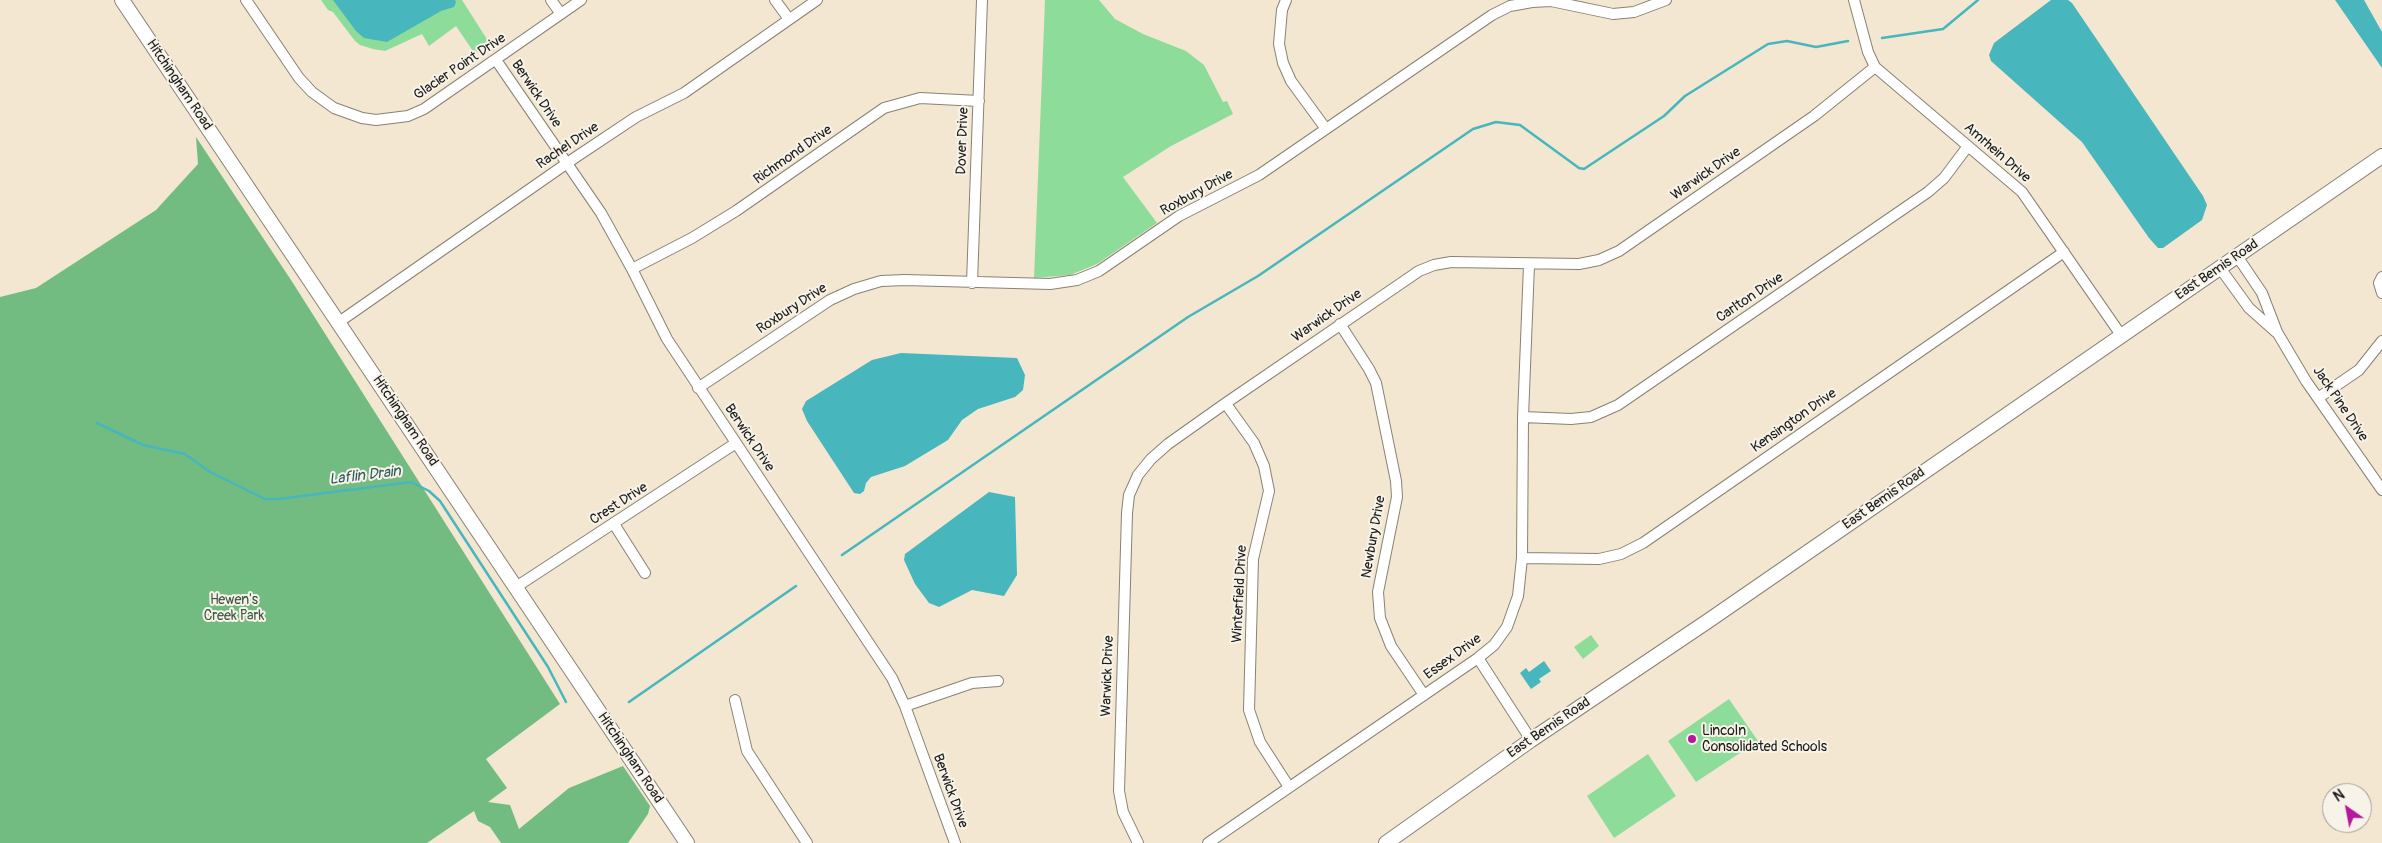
<!DOCTYPE html>
<style>
body{margin:0}
#map{position:relative;width:2382px;height:843px;overflow:hidden;background:#f3e7d1;font-family:Pangolin,sans-serif}
canvas{display:block}
.north{position:absolute;left:2322px;top:783px;width:50px;height:50px;box-sizing:border-box;background:#f7f3e8;border:1px solid #9f9d96;border-radius:50%;rotate:327deg;font-size:14px;font-weight:700;line-height:20px;text-align:center;color:#1c1c1c}
.north::after{content:'';display:block;margin:auto;width:18px;height:22px;background:#b5179e;clip-path:polygon(50% 0,100% 100%,50% 72%,0 100%)}
</style>
<div id="map">
<canvas width="2382" height="843"></canvas>
<div class="north">N</div>
</div>
<script>
const g = document.querySelector('canvas').getContext('2d');
g.lineJoin = 'round';
function fill(path, color) { g.fillStyle = color; g.fill(path, 'evenodd'); }
const shape = rows => new Path2D(rows.map(r => 'M' + r).join(''));
function trace(path, color, width, dash) { g.strokeStyle = color; g.lineWidth = width; g.lineCap = dash ? 'butt' : 'round'; g.setLineDash(dash || []); g.stroke(path); }
function drawText(font, color, halo, rows, align = 'center') {
  g.font = font + ' Pangolin,sans-serif'; g.lineWidth = 4; g.setLineDash([]); g.textBaseline = 'middle'; g.strokeStyle = halo; g.fillStyle = color; for (const [text, x, y, turn = 0] of rows) {
    g.save(); g.translate(x, y); g.rotate((+turn || 0) * Math.PI / 180); g.textAlign = isNaN(turn) ? turn : align; if (halo) g.strokeText(text, 0, 0); g.fillText(text, 0, 0); g.restore();
  }
}
fill(shape([
 [321,0,462,0,490,44,475,54,456,26,429,46,422,34,385,51,373,49,360,45,355,41,333,12,328,10],
 [1045,0,1099,0,1115,19,1143,34,1186,51,1204,65,1223,102,1227,101,1233,114,1171,146,1123,177,1157,223,1097,264,1070,275,1034,278],
 [1591,635,1599,646,1583,659,1574,647],
 [1729,699,1758,741,1696,782,1668,741],
 [1648,754,1676,796,1614,838,1587,796]
]), '#8edc9a');
fill(shape([
 [196,137,291,280,560,704,486,759,507,788,488,802,510,805,519,829,569,788,623,766,650,806,648,814,628,843,501,843,490,827,478,821,474,811,427,843,0,843,0,297,36,288,156,210,198,164]
]), '#72bc82');
fill(shape([
 [333,0,455,0,456,2,454,7,441,11,387,42,364,38,356,31],
 [2051,0,2068,0,2072,3,2203,196,2207,205,2202,220,2163,248,2158,248,2149,238,2082,142,1991,61,1989,55,1994,43],
 [2335,0,2364,0,2382,32,2382,68],
 [901,353,1017,358,1025,375,1023,390,1015,397,978,409,962,420,948,440,905,466,871,477,866,483,864,491,860,494,854,493,807,421,802,409,806,401,872,360],
 [989,492,1015,497,1017,575,1004,596,972,590,939,607,929,603,915,584,904,560,905,554],
 [1544,661,1551,671,1539,679,1541,682,1531,689,1520,673,1526,668,1529,672]
]), '#47b6bd');
trace(shape([
 [1882,38,1943,29,1978,0],
 [97,423,143,445,185,454,210,472,265,499,279,499,411,482,429,491,440,501,548,667,566,702],
 [842,555,1188,317,1258,276,1473,129,1496,122,1520,125,1579,168,1584,169,1664,116,1685,96,1768,44,1787,41,1816,47,1848,41],
 [629,702,796,586]
]), '#47b6bd', 2.5);
const minor = shape([
 [246,0,299,78,312,92,334,108,362,118,376,120,408,116,424,109,581,0],
 [551,0,561,14],
 [775,0,789,19],
 [1286,0,1282,10,1279,44,1283,63,1291,81,1326,129],
 [1854,0,1868,52,1875,67,2022,192,2121,335],
 [496,60,601,213,632,269,667,339,892,678,905,706,955,843],
 [2237,256,2262,293,2277,332,2306,381,2382,490],
 [2220,268,2249,308,2276,332],
 [632,269,692,238,736,211,884,108,920,98,979,101],
 [2382,277,2379,283,2382,293],
 [972,283,982,0],
 [339,322,576,157,636,117,684,93,817,0],
 [1340,324,1369,369,1376,383,1396,481,1397,497,1378,592,1380,618,1391,646,1424,695],
 [698,388,830,300,854,289,881,281,905,280,1050,284,1077,280,1099,271,1179,216,1259,175,1492,15,1510,6,1532,2,1551,1,1613,14,1634,12,1666,0],
 [2318,398,2359,370,2382,341],
 [1226,404,1254,443,1264,466,1269,491,1253,559,1249,710,1260,742,1289,787],
 [1523,417,1571,419,1591,417,1618,405,1928,192,1944,178,1968,146],
 [614,524,645,573],
 [1522,558,1599,559,1621,554,1643,543,2064,252],
 [516,587,736,443],
 [1478,658,1531,740],
 [735,700,747,751,807,843],
 [905,706,972,683,998,681],
 [1138,843,1123,812,1119,791,1127,513,1129,495,1138,475,1151,459,1168,444,1223,405,1419,271,1434,265,1451,262,1579,264,1599,260,1619,251,1814,116,1875,67],
 [1208,843,1478,658,1494,645,1507,627,1518,596,1522,558,1523,417,1529,265]
]);
const tertiary = shape([
 [122,0,687,843],
 [1386,843,1531,740,1708,621,2382,156]
]);
trace(minor, '#888276', 12);
trace(tertiary, '#888276', 16);
trace(minor, '#fff', 10);
trace(tertiary, '#fff', 14);
for (const [x, y, r, color] of [
 [1692,739,5,"#b5179e"]
]) { const dot = new Path2D(); dot.arc(x, y, r, 0, 2 * Math.PI); g.fillStyle = color; g.fill(dot); trace(dot, '#f7f3e8', 2); }
drawText('14px', '#1c1c1c', '#f7f3e8', [
 ["Glacier Point Drive",460,67,-34],
 ["Hitchingham Road",179,85,56],
 ["Berwick Drive",536,94,56],
 ["Dover Drive",963,141,-88],
 ["Rachel Drive",568,146,-34],
 ["Amrhein Drive",1997,153,41],
 ["Richmond Drive",793,155,-35],
 ["Warwick Drive",1706,174,-35],
 ["Roxbury Drive",1197,193,-29],
 ["East Bemis Road",2217,270,-34],
 ["Carlton Drive",1750,298,-34],
 ["Roxbury Drive",792,309,-33],
 ["Warwick Drive",1327,316,-35],
 ["Jack Pine Drive",2340,404,56],
 ["Hitchingham Road",405,421,56],
 ["Kensington Drive",1794,421,-35],
 ["Berwick Drive",749,438,56],
 ["East Bemis Road",1884,499,-35],
 ["Crest Drive",619,504,-33],
 ["Newbury Drive",1374,537,-80],
 ["Winterfield Drive",1240,594,-87],
 ["Essex Drive",1453,657,-36],
 ["Warwick Drive",1108,676,-88],
 ["East Bemis Road",1549,728,-34],
 ["Hitchingham Road",630,758,56],
 ["Berwick Drive",950,791,70]
]);
drawText('14px', '#3e5642', '#f7f3e8', [
 ["Hewen's",234,600],
 ["Creek Park",234,616]
]);
drawText('14px', '#1c1c1c', '#f7f3e8', [
 ["Lincoln",1702,731],
 ["Consolidated Schools",1702,747]
], 'left');
drawText('italic 15px', '#2d5a5c', '#f7f3e8', [
 ["Laflin Drain",365,476,-7]
]);
</script>
